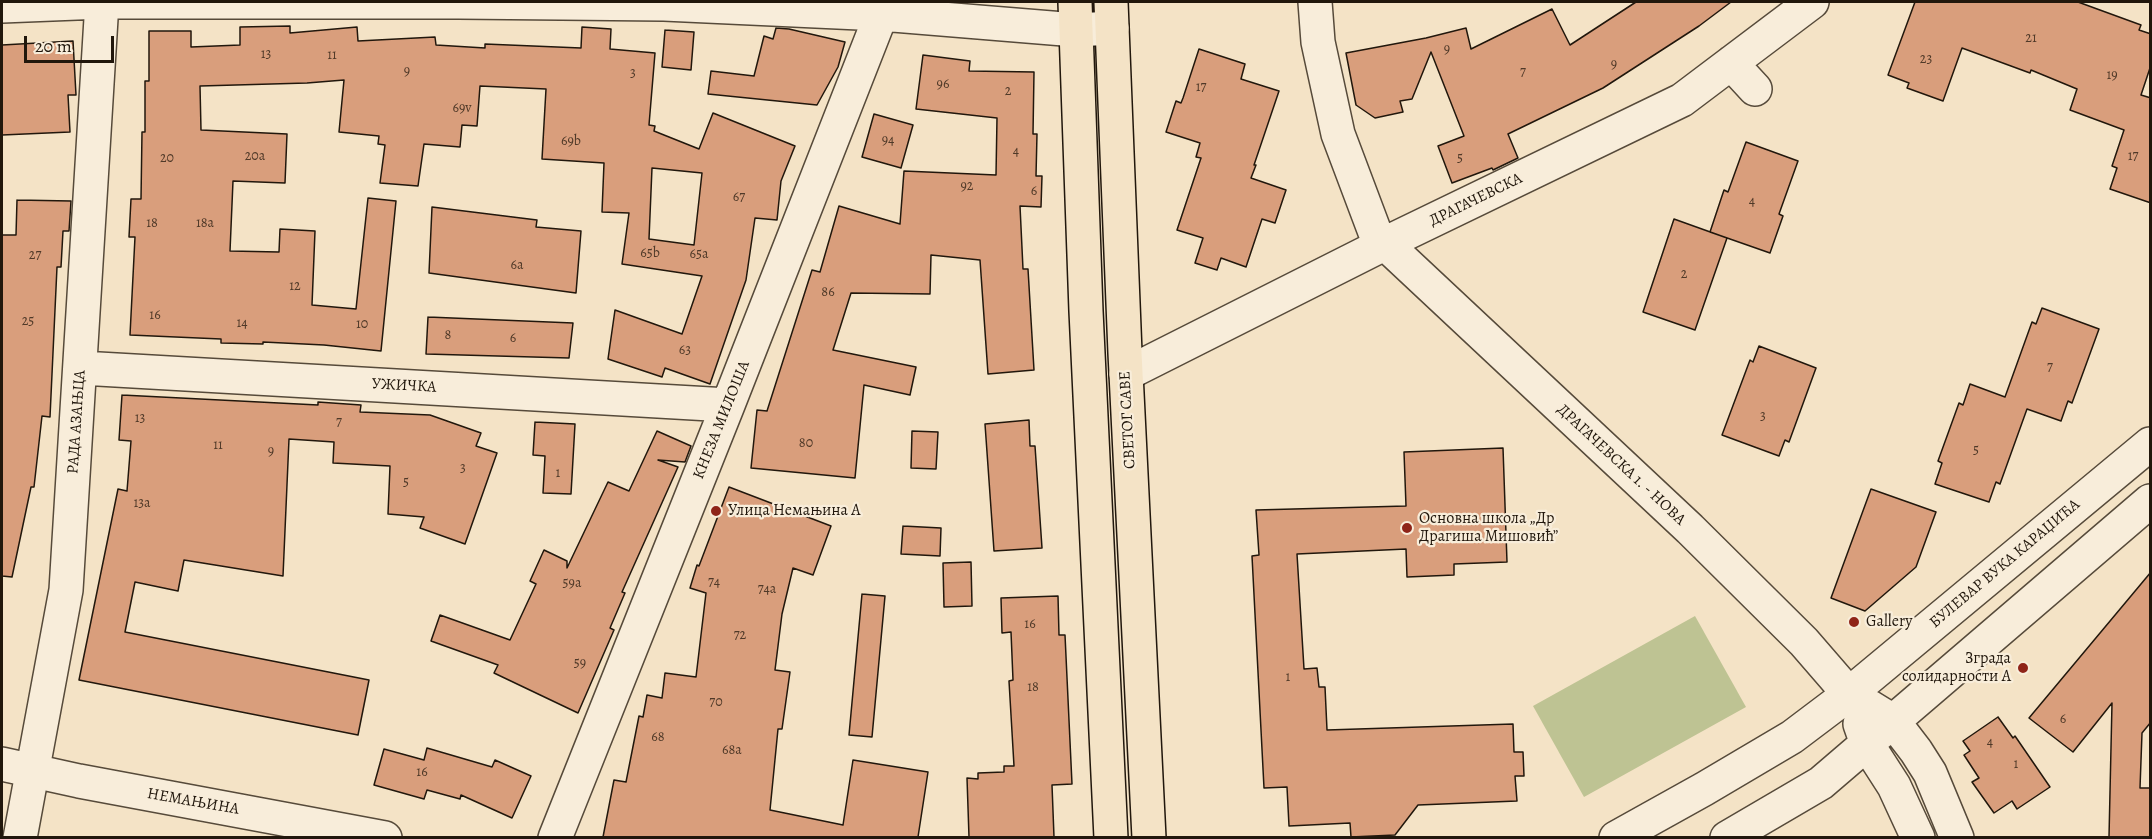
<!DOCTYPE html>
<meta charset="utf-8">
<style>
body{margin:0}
#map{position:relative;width:2152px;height:839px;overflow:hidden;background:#f4e3c6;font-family:Alegreya,serif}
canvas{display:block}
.frame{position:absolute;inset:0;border:3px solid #21170c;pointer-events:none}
.scale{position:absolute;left:24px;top:36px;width:90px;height:27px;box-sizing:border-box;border:3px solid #21170c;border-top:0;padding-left:8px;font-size:18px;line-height:21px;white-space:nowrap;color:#21170c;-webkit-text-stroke:4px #f8edda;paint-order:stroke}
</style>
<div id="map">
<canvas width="2152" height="839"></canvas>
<div class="frame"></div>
<div class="scale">20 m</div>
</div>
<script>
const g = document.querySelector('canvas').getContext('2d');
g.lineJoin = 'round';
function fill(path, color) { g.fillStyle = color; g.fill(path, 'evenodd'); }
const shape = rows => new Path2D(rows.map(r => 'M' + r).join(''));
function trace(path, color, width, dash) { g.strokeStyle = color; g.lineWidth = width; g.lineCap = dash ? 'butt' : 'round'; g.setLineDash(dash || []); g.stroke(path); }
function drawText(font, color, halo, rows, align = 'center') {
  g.font = font + ' Alegreya,serif'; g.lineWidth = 4.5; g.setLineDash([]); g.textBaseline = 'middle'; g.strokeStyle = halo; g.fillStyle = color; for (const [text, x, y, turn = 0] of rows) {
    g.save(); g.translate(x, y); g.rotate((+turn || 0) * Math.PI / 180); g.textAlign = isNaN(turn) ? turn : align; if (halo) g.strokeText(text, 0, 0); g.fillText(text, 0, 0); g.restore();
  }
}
fill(shape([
 [1695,616,1746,707,1584,797,1533,706]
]), '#bec393');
const building = shape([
 [1636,2,1731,2,1699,26,1603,88,1508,134,1518,158,1493,170,1492,168,1452,183,1438,146,1464,136,1431,52,1412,99,1400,101,1403,112,1375,118,1356,105,1346,53,1426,38,1466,28,1471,49,1552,9,1570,45,1636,2],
 [1915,2,2078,2,2141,25,2139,30,2151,34,2151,65,2141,95,2151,98,2151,203,2110,189,2117,168,2112,166,2124,130,2070,110,2077,89,2031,70,2030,73,1962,48,1943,101,1907,88,1909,83,1888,75,1915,2],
 [290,26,290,33,357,27,358,41,435,37,436,45,485,48,485,44,581,48,582,27,611,29,610,49,655,53,649,125,655,126,654,131,699,149,713,113,795,146,781,181,777,220,755,218,746,280,710,384,665,368,662,377,608,359,615,310,682,334,702,276,622,264,629,213,602,212,604,163,542,159,546,89,480,86,477,126,462,125,460,147,424,144,418,186,380,183,385,145,378,144,379,136,339,132,344,80,307,83,200,86,201,130,287,134,285,183,233,181,230,251,279,252,280,229,315,231,312,305,356,309,368,198,396,201,381,351,324,345,263,342,263,344,221,343,221,339,130,335,135,237,129,237,131,199,141,199,142,132,145,132,145,81,149,81,149,31,191,31,191,47,240,45,240,27,290,26],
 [652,168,702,173,694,245,649,239,652,168],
 [776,28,789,29,845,42,838,67,817,105,708,94,711,71,754,76,764,36,773,39,776,28],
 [665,30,694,32,691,70,662,67,665,30],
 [73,41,76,95,68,95,70,132,2,135,2,45,73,41],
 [1199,49,1245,64,1241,79,1279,91,1254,165,1256,165,1251,178,1286,190,1275,223,1262,219,1246,267,1221,258,1217,270,1195,263,1203,238,1177,230,1201,158,1196,157,1200,143,1166,132,1176,101,1181,103,1183,98,1199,49],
 [923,55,970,61,969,71,1034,72,1033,134,1037,134,1036,176,1042,176,1041,207,1020,206,1023,269,1028,269,1034,370,988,374,980,260,931,255,930,294,851,293,833,350,916,367,910,395,864,385,855,478,751,468,757,410,767,411,812,270,820,272,839,206,900,224,904,171,996,175,997,118,916,109,923,55],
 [874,114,913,125,901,168,862,157,874,114],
 [1746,142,1798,161,1779,214,1783,216,1770,253,1710,232,1724,190,1728,192,1746,142],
 [17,200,71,201,69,231,63,231,61,267,57,267,50,417,42,416,34,487,31,487,12,577,2,576,2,235,16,235,17,200],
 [432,207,537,220,536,227,581,231,576,293,429,273,432,207],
 [1674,219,1727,238,1695,330,1643,312,1674,219],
 [2042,308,2099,329,2072,403,2068,401,2061,421,2027,409,2000,484,1996,482,1989,502,1935,484,1942,463,1938,461,1959,403,1963,405,1970,384,2005,397,2032,322,2036,324,2042,308],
 [428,317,573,323,569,358,426,354,428,317],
 [1759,346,1816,368,1789,442,1785,440,1779,456,1722,435,1750,360,1753,362,1759,346],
 [122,395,318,405,318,402,361,405,360,412,430,415,481,433,476,446,497,453,465,544,420,528,424,517,388,514,390,466,333,463,334,442,289,439,283,576,184,560,178,591,135,582,125,632,369,680,358,735,79,680,118,489,127,491,131,441,119,440,122,395],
 [1029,420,1030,446,1035,446,1042,548,994,551,985,424,1029,420],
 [535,422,575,424,571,494,543,493,545,456,533,455,535,422],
 [657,431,691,446,685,462,658,460,678,467,622,592,625,593,610,628,614,630,578,713,494,673,498,665,431,641,440,615,510,640,536,584,530,581,544,550,567,561,567,568,608,482,629,491,657,431],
 [912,431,938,432,936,469,911,468,912,431],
 [1503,448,1507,562,1454,564,1454,575,1407,577,1406,549,1297,554,1304,669,1317,668,1319,687,1325,687,1327,730,1513,724,1514,752,1523,752,1524,776,1515,776,1517,801,1418,805,1395,835,1351,837,1350,823,1289,826,1287,787,1264,788,1252,556,1259,555,1256,510,1406,506,1404,452,1503,448],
 [729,487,831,526,813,575,793,568,782,614,775,670,790,672,782,729,778,729,770,810,843,825,853,760,928,772,918,837,603,837,614,780,626,782,639,716,643,717,647,695,662,698,665,673,696,677,706,593,690,588,697,565,699,566,729,487],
 [1871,489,1936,512,1916,567,1865,611,1831,598,1871,489],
 [903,526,941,528,940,556,901,554,903,526],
 [971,562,972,606,944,607,943,563,971,562],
 [2151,572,2151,722,2142,733,2140,788,2151,788,2151,837,2109,837,2112,703,2073,752,2029,718,2151,572],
 [862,594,885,596,872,737,849,735,862,594],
 [1058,596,1059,635,1065,635,1072,784,1052,785,1054,837,969,837,967,778,978,779,978,773,1004,772,1004,766,1014,766,1009,681,1013,680,1011,632,1002,633,1001,598,1058,596],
 [1998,717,2013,738,2015,736,2050,787,2017,809,2012,801,1994,813,1972,782,1979,778,1964,755,1970,751,1963,741,1998,717],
 [427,748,492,767,495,760,531,776,512,818,461,795,460,799,427,790,424,799,374,785,384,749,424,760,427,748]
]);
fill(building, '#d99e7c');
trace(building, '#21170c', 1.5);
const minor = shape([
 [1315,2,1318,42,1338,134,1376,235,1690,529,1804,642,1849,694,1893,721,1916,751,1930,773,1957,838],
 [2,6,102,2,458,2,664,4,881,14,1076,30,1112,28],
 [1731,63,1755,89],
 [81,368,728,405],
 [1126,374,1384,244,1682,100,1812,2],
 [1860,724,1867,744,1894,786,1918,838],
 [2,764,79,781,385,838],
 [20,838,66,590,102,2],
 [555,838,728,405,886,2],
 [1616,838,1704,789,1792,737,1849,694,2150,444],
 [1727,838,1821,783,2150,501]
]);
const major = shape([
 [1075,2,1086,311,1111,838],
 [1111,2,1125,353,1149,838]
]);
trace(minor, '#564a3a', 36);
trace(major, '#21170c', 36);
trace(minor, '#f8edda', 33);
trace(major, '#f4e3c6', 33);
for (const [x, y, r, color] of [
 [716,511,6,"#8f2418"],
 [1407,528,6,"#8f2418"],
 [1854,622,6,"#8f2418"],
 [2023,668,6,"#8f2418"]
]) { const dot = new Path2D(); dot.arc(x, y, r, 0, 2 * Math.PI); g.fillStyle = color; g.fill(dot); trace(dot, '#f8edda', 2); }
drawText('14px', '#4f3928', null, [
 ["21",2031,39],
 ["9",1447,50],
 ["13",266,55],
 ["11",332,56],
 ["23",1926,60],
 ["9",1614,65],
 ["9",407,72],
 ["7",1523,73],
 ["3",633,74],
 ["19",2112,76],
 ["96",943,85],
 ["17",1201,88],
 ["2",1008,92],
 ["69v",462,109],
 ["94",888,141],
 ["69b",571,142],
 ["4",1016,152],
 ["20a",255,157],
 ["17",2133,157],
 ["20",167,159],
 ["5",1460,159],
 ["92",967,187],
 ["6",1034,192],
 ["67",739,198],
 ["4",1752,202],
 ["18",152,224],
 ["18a",205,224],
 ["65b",650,254],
 ["65a",699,255],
 ["27",35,256],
 ["6a",517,266],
 ["2",1684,275],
 ["12",295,287],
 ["86",828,293],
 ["16",155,316],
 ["25",28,322],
 ["14",242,324],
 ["10",362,325],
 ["8",448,336],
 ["6",513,339],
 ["63",685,351],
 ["7",2050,368],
 ["3",1763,417],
 ["13",140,419],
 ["7",339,423],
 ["80",806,444],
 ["11",218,446],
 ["5",1976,451],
 ["9",271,452],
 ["3",463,469],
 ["1",558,474],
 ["5",406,483],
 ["13a",142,504],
 ["74",714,583],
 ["59a",572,584],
 ["74a",767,590],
 ["16",1030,625],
 ["72",740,636],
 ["59",580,664],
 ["1",1288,678],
 ["18",1033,688],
 ["70",716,703],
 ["6",2063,720],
 ["68",658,738],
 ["4",1990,743],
 ["68a",732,751],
 ["1",2016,765],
 ["16",422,773]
]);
drawText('16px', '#21170c', '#f8edda', [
 ["ДРАГАЧЕВСКА",1476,200,-26],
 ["УЖИЧКА",404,386,3],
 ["КНЕЗА МИЛОША",722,420,-68],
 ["СВЕТОГ САВЕ",1128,420,-93],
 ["РАДА АЗАЊЦА",77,422,-86],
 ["ДРАГАЧЕВСКА 1. - НОВА",1621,465,43],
 ["БУЛЕВАР ВУКА КАРАЏИЋА",2005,564,-40],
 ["НЕМАЊИНА",193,802,10]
]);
drawText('16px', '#21170c', '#f8edda', [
 ["Улица Немањина А",728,511],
 ["Основна школа „Др",1419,519],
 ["Драгиша Мишовић”",1419,537],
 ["Gallery",1866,622],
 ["Зграда",2011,659,"right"],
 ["солидарности А",2011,677,"right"]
], 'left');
</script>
